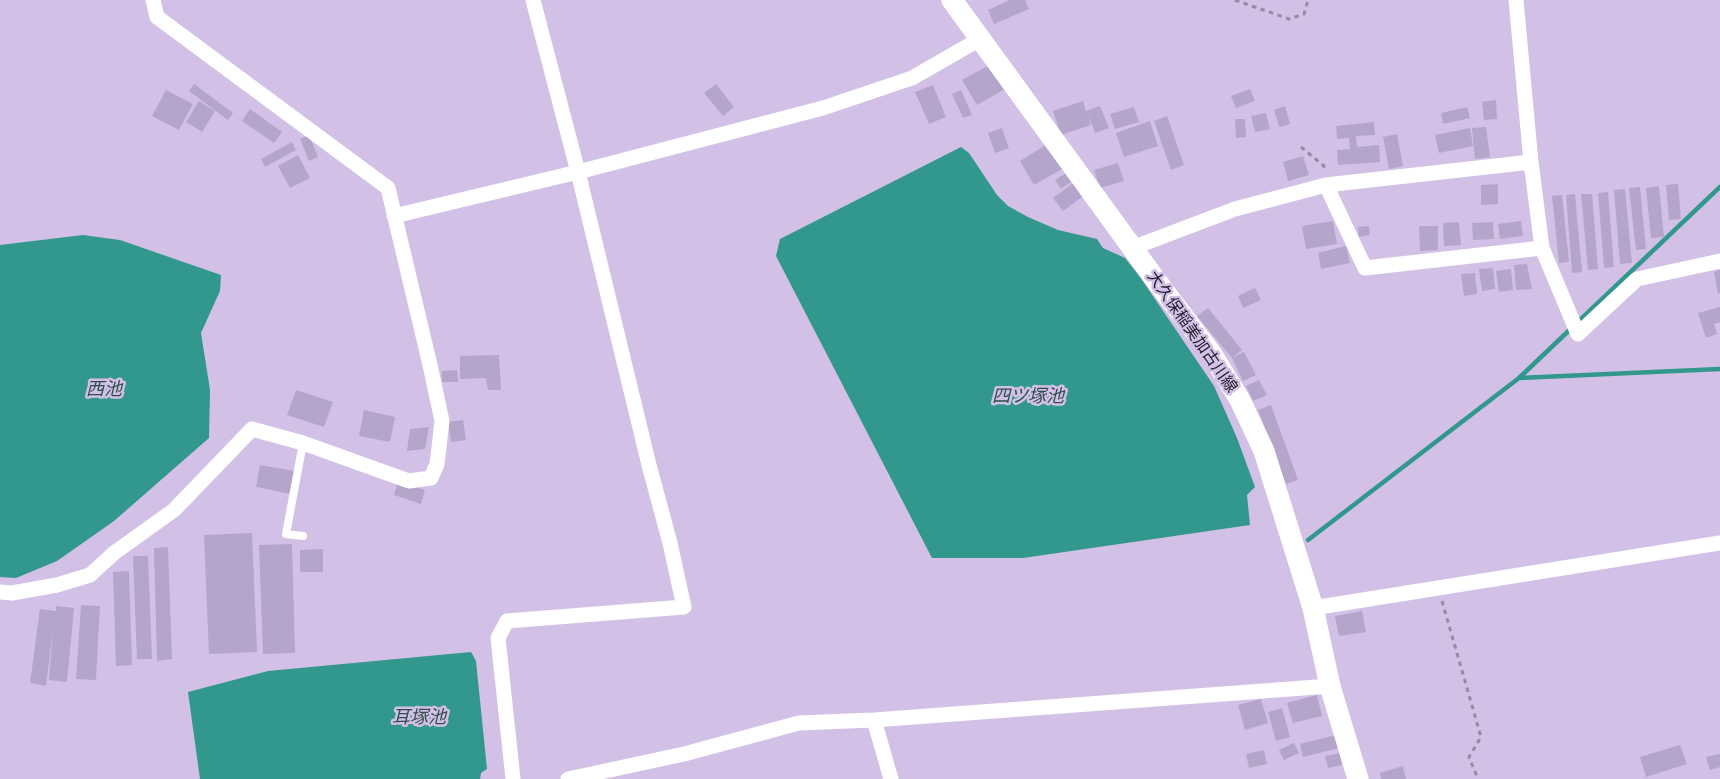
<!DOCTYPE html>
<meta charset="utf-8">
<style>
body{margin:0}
canvas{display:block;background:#d2c0e6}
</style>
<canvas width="1720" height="779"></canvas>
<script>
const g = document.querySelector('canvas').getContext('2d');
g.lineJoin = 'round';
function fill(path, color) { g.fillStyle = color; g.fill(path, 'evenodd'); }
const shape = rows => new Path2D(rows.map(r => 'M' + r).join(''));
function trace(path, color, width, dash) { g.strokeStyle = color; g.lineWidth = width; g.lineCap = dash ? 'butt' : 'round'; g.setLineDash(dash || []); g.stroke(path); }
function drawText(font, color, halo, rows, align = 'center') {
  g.font = font + ' "Work Sans","Noto Sans JP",sans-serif'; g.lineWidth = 5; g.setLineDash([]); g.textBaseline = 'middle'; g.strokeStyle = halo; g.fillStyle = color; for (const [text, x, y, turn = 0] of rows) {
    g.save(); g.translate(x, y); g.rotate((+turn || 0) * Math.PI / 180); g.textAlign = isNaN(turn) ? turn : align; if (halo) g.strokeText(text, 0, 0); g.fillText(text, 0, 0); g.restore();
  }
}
fill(shape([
 [961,147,969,153,997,195,1008,206,1028,217,1058,230,1097,239,1103,248,1125,258,1140,277,1214,386,1237,438,1255,487,1247,495,1250,525,1023,558,932,558,776,256,780,239],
 [83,235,120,240,221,275,220,291,201,333,210,390,209,438,114,521,57,561,16,578,0,577,0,245],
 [471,652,476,661,487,769,481,773,480,779,200,779,188,692,268,671]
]), '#32978d');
trace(shape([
 [1519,378,1720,369],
 [1308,540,1519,378,1720,187]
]), '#32978d', 4.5);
fill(shape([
 [1010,0,1025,0,1029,9,994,24,988,10],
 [991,64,1005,89,977,105,962,80],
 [194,84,233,113,228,120,189,91],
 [716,84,734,107,723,116,704,93],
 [933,85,946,117,929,124,915,92],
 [1250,89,1255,101,1236,108,1231,96],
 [166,90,193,104,179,130,152,116],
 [961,90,972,115,963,118,952,94],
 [1496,100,1497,119,1484,120,1482,102],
 [199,101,215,111,202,132,186,122],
 [1083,101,1086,111,1100,106,1109,128,1095,133,1088,114,1091,125,1061,135,1053,111],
 [1285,106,1290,124,1279,127,1274,110],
 [1134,107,1139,122,1115,129,1110,114],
 [1467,107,1470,118,1443,124,1441,113],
 [250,109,282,132,274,143,242,121],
 [1266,113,1270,129,1255,132,1251,116],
 [1167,116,1184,165,1171,170,1154,121],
 [1235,119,1245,119,1246,137,1236,138],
 [1150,121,1158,146,1124,157,1116,133],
 [1374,122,1375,135,1356,136,1357,147,1379,145,1380,162,1338,165,1337,150,1350,149,1349,138,1337,139,1336,126],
 [1486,127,1490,157,1475,159,1472,128],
 [1002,128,1009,148,995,153,988,133],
 [1470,128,1473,146,1439,153,1435,135],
 [1397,134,1403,166,1389,169,1383,137],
 [309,135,318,157,309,161,300,139],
 [292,142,296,150,265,167,261,159],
 [1049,143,1064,168,1034,185,1020,161],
 [298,155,310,178,290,188,278,166],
 [1303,156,1309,175,1288,181,1283,162],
 [1118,163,1124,181,1100,188,1094,170],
 [1068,172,1074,180,1061,189,1055,180],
 [1076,181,1086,194,1063,211,1053,198],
 [1498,184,1498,204,1481,205,1481,185],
 [1678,184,1681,219,1669,220,1666,185],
 [1659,186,1664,237,1651,238,1646,188],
 [1640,187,1646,249,1636,250,1629,188],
 [1625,189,1632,263,1620,264,1614,190],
 [1608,192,1614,267,1604,268,1598,193],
 [1575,194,1582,272,1572,273,1566,195],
 [1581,194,1592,194,1598,269,1588,270],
 [1562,195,1569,262,1559,263,1552,196],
 [1333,221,1337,244,1306,249,1302,226],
 [1521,221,1523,236,1500,239,1498,224],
 [1459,222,1461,245,1444,246,1443,223],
 [1493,222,1494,239,1473,240,1472,223],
 [1369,226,1370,235,1359,237,1358,227],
 [1419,226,1438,226,1438,250,1420,251],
 [1346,246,1350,263,1321,269,1318,253],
 [1527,264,1532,289,1516,290,1514,265],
 [1493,268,1495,289,1482,291,1479,269],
 [1511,269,1513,290,1499,292,1496,271],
 [1720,270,1720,293,1718,294,1714,272],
 [1475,273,1477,294,1464,296,1461,274],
 [1255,288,1261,300,1243,308,1238,296],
 [1720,307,1720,322,1714,324,1717,334,1706,338,1698,313],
 [1208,308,1242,350,1232,358,1197,316],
 [1244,352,1256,375,1243,381,1232,358],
 [499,355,501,390,488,390,486,378,460,379,460,356],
 [457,370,458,382,442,382,442,371],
 [1259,380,1267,395,1253,401,1246,386],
 [296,390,333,402,324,427,287,415],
 [1271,405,1298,480,1286,484,1258,410],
 [364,410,395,417,390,442,359,436],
 [463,420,466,440,451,442,448,422],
 [429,427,425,449,407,451,410,429],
 [260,465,295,471,291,494,256,487],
 [398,481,425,490,421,504,394,495],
 [252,533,257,652,209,654,204,535],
 [292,544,295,653,263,654,259,545],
 [168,547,172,659,157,661,154,548],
 [323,549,323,572,300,572,300,550],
 [133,556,148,556,152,659,137,659],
 [129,571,132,665,116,666,113,572],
 [81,605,100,606,96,680,76,679],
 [56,606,74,608,67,682,49,680,53,630,46,686,30,683,40,609,56,611],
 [1362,611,1366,632,1339,636,1335,616],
 [1317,695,1322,716,1293,723,1287,703],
 [1261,699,1268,723,1245,730,1238,705],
 [1282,708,1290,737,1276,741,1268,712],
 [1336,735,1339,748,1303,757,1300,744],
 [1294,743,1299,753,1284,760,1279,750],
 [1680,745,1687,764,1646,777,1640,757],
 [1264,750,1267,764,1249,768,1246,754],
 [1340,753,1342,765,1328,768,1325,756],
 [1720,754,1720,767,1710,770,1706,757],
 [1403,766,1406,779,1381,779,1380,773]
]), '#b6a5ca');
trace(shape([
 [1235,0,1289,19,1304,14,1308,0],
 [1301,147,1324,166,1324,171],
 [1442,601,1481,737,1469,757,1478,779]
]), '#9688a6', 3, [4.5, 4.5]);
trace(shape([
 [303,536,286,534,303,443]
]), '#fff', 8);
trace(shape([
 [1516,0,1531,162,1542,248,1578,334,1637,279,1720,261],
 [1326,185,1365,268,1542,248],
 [394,216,578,172,823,108,912,78,980,39],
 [1132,248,1235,209,1326,185,1531,162],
 [0,592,12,593,57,585,90,575,114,553,174,510,252,429,303,443,409,481,431,478,437,464,442,421,430,365,388,188,157,17,153,0],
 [1313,608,1720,543],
 [874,720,891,779],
 [513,779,498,638,507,621,684,607,670,543,649,465,578,172,533,0],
 [568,779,684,754,799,723,874,720,1330,686]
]), '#fff', 15);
trace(shape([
 [952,0,1155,279,1211,353,1240,400,1264,451,1313,608,1330,686,1358,779]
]), '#fff', 21);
drawText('16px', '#221b29', '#d2c0e6', [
 ["大久保稲美加古川線",1192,332,55]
]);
drawText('italic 18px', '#304f4b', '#d2c0e6', [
 ["西池",104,390],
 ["四ツ塚池",1028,397],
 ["耳塚池",419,718]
]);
</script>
